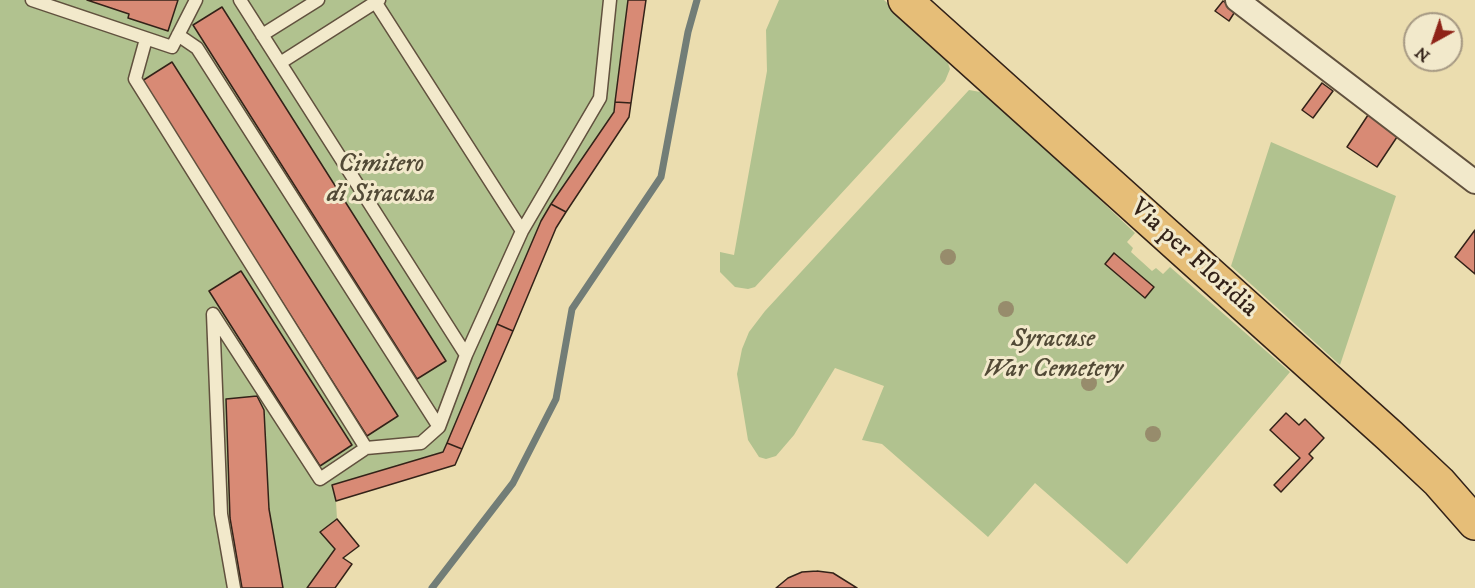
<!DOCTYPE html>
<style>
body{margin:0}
#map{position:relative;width:1475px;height:588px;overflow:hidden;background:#ebddaf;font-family:"IM FELL DW Pica",serif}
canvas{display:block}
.north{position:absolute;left:1403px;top:12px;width:60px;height:60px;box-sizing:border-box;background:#f2e9cb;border:2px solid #a69983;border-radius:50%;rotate:220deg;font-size:16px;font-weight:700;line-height:24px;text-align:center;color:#332218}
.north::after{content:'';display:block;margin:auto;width:21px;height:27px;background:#8f2418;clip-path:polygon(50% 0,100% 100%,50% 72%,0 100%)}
</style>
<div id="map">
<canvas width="1475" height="588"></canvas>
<div class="north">N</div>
</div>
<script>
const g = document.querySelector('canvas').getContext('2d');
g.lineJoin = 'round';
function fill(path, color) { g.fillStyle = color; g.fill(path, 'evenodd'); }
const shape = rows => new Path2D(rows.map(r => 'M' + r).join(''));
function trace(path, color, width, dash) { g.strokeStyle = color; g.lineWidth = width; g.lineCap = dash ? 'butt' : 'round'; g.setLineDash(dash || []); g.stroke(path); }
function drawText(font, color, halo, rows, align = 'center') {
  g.font = font + ' "IM FELL DW Pica",serif'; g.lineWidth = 6; g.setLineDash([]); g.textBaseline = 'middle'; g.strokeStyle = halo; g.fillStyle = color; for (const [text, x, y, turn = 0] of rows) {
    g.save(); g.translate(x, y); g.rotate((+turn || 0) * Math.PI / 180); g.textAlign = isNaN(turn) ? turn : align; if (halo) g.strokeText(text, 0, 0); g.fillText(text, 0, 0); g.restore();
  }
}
fill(shape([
 [0,0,646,0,629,117,556,228,455,465,336,501,337,519,359,546,344,558,335,588,0,588],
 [779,0,884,0,945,54,950,69,945,81,755,287,748,289,735,287,720,272,720,252,734,255,767,71,766,30],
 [969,90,986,93,998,103,1135,233,1127,242,1133,248,1131,252,1152,271,1156,268,1163,274,1170,267,1290,372,1127,564,1035,483,988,537,882,444,862,440,884,386,835,368,794,435,776,456,766,459,759,457,748,440,737,374,742,349,749,332,765,311],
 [1271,142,1396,196,1340,365,1231,266]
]), '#b1c28f');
trace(shape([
 [432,588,513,483,556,399,572,309,661,177,688,32,697,0]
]), '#727d77', 7);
const building = shape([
 [87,0,178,0,168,31,128,18,129,14,87,0],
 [628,0,646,0,631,103,615,102,628,0],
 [1223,1,1236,10,1229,21,1215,11,1223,1],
 [222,7,446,361,417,379,193,25,222,7],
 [172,62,398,416,367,436,142,81,172,62],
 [1322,83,1333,91,1313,118,1302,110,1322,83],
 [615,102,631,103,629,117,566,212,551,204,614,112,615,102],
 [1370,112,1399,134,1377,167,1347,147,1370,112],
 [551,204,566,212,556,228,513,331,497,324,541,221,551,204],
 [1475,230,1475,274,1455,257,1475,230],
 [1114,253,1154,287,1145,298,1105,264,1114,253],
 [241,271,352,445,320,466,209,291,241,271],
 [497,324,513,331,462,449,447,443,497,324],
 [257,396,264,410,269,509,283,588,242,588,230,518,226,399,257,396],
 [1286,413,1299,425,1305,419,1324,438,1309,454,1313,458,1281,492,1274,485,1300,458,1270,430,1286,413],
 [447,443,462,449,455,465,336,501,332,485,443,452,447,443],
 [337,519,359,546,343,558,352,564,335,588,307,588,335,549,320,532,337,519],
 [817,571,833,573,857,588,776,588,788,578,802,572,817,571]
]);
fill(building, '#d88a75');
trace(building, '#332218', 1.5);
const service = shape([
 [32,0,172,47,196,0],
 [240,0,466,355],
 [374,0,522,231],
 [178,35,197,48,439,427],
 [262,35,318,0],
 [146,39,135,79,366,448],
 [280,63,379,0],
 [234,588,221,514,213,314,320,479,366,448,421,443,439,427,466,355,522,231,600,98,610,0]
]);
const minor = shape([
 [1237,0,1475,182]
]);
const primary = shape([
 [905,0,1390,436,1439,482,1475,523]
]);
trace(service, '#61513e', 15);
trace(minor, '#61513e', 26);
trace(primary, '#332218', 36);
trace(service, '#f2e9cb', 12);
trace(minor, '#f2e9cb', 22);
trace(primary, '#e6be78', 33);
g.fillStyle = '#978c6c';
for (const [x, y] of [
 [948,257],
 [1006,309],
 [1089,383],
 [1153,434]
]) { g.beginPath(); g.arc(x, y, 8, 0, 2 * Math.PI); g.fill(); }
drawText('italic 26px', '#524a36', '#f2e9cb', [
 ["Cimitero",381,166],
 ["di Siracusa",381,196],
 ["Syracuse",1053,341],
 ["War Cemetery",1053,371]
]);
drawText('26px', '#332218', '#f2e9cb', [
 ["Via per Floridia",1193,259,42]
]);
</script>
